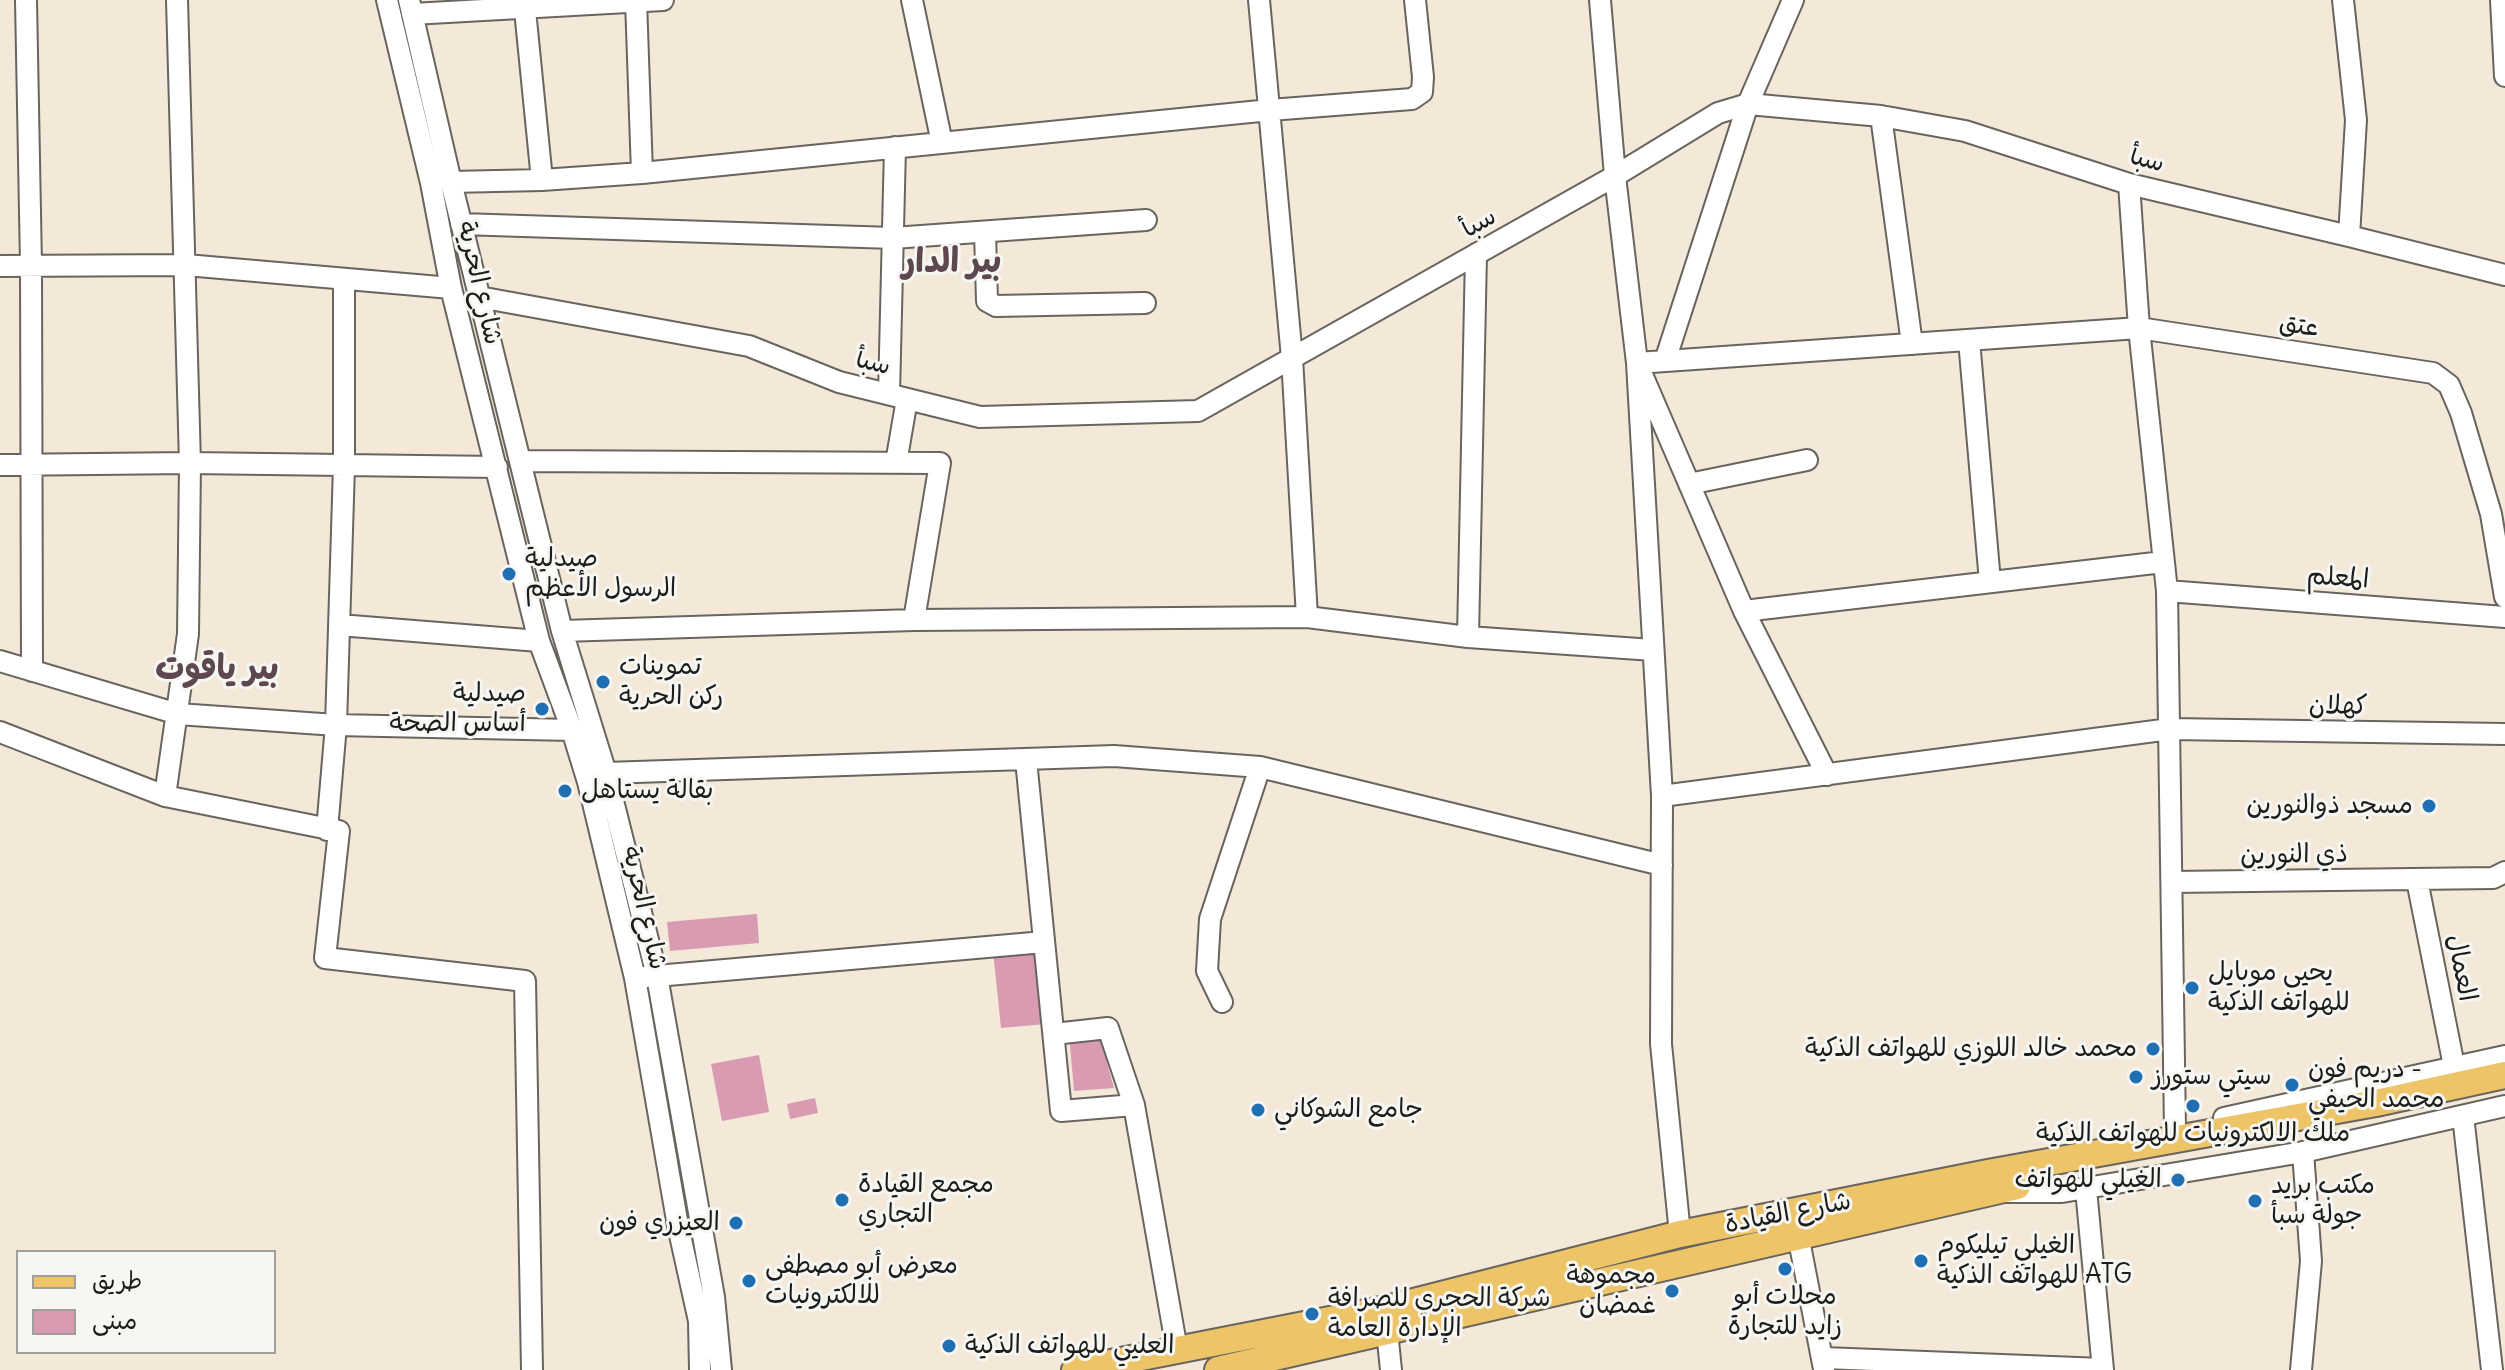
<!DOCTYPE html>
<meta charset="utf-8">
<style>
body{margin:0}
#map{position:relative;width:2505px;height:1370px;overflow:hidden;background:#f4e9d9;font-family:Delius,"Playpen Sans Arabic",sans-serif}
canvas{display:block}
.legend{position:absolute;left:16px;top:1250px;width:260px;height:104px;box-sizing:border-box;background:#f6f6f2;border:2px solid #9f9f9c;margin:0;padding:10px 14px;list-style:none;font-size:24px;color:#1c1c1c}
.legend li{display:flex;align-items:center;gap:16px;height:40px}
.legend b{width:40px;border:2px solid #9f9f9c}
</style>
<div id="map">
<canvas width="2505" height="1370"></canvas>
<ul class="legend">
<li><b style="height:10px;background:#eec469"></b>طريق</li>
<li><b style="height:22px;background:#d89bb1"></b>مبنى</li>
</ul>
</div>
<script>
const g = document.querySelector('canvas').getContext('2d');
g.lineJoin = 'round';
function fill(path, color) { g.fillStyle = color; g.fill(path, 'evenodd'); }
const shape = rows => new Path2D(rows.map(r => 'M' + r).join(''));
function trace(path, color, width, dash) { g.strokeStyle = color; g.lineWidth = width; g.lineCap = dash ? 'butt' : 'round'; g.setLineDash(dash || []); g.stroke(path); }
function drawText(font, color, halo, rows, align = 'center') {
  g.font = font + ' Delius,"Playpen Sans Arabic",sans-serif'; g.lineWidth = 6; g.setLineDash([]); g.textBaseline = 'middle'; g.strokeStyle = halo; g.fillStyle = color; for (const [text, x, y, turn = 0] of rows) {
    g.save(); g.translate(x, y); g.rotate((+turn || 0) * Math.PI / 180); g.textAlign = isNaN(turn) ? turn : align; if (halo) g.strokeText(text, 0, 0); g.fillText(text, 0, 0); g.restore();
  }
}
fill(shape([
 [757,914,759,943,670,951,667,922],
 [1038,947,1046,1024,1001,1028,993,951],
 [1069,1034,1099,1034,1114,1088,1074,1091],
 [759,1055,769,1112,722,1121,711,1064],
 [815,1098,818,1113,790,1119,787,1104]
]), '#d89bb1');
const minor = shape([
 [26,0,31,265,32,671],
 [387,0,431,183,451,288,539,641,572,730,588,782,635,978,678,1226,699,1321,700,1370],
 [409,0,451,182,562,631,606,773,657,976,714,1297,721,1370],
 [524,0,542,180],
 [636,0,642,173],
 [912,0,942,143],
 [1259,0,1292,358,1307,617],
 [1600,0,1615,176,1637,363,1662,796,1661,1044,1680,1234],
 [2343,0,2356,120,2349,236],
 [2501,0,2505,76],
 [412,14,663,0],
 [1881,116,1912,344],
 [451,182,542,180,642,173,1270,110,1412,99,1422,92,1423,77,1415,0],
 [2129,184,2139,328,2167,591,2175,1129],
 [461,224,893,238,1146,220],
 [985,232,987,301,996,306,1145,303],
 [0,266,186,265,451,288],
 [479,297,749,346,839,382,980,417,1198,411,1615,176,1718,113,1748,104,1881,116,1965,131,2129,184,2349,236,2505,275],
 [1969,340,1990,582],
 [1665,361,1748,104,1793,0],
 [889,394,895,147],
 [520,461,940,463,914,620],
 [896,463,907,399],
 [0,465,190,463,497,467],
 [1689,484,1807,460],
 [2167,591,2505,617],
 [1744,611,2163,562],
 [339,625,539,641],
 [562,631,914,620,1307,617,1468,637,1653,650],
 [1468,637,1476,254],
 [0,661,178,714,336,725,572,730],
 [0,732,165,796,339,831,325,958,525,981,532,1370],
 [1026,760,1061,1111,1134,1105],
 [606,773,1114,756,1260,767,1662,865],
 [1827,775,1744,611,1637,363,2139,328,2433,373,2449,385,2461,413,2491,514,2505,597],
 [165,796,188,634,190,463,177,0],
 [1662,796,2170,729,2505,734],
 [327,830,336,725,344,466,344,279],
 [2417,880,2454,1066],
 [2172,882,2493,878,2505,872],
 [645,977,1044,942],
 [1222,1002,1207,971,1210,919,1260,767],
 [1054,1034,1108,1028,1134,1105,1177,1350],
 [2463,1116,2492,1370],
 [2224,1118,2505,1056],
 [2086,1189,2103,1370],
 [2001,1192,2062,1192,2303,1152,2505,1106],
 [1798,1235,1824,1369],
 [1387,1331,1391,1370],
 [1824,1358,2103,1369],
 [2301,1370,2311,1261,2303,1152]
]);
const major = shape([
 [1075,1370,1386,1309,1680,1234,1988,1173,2376,1103,2505,1075],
 [1218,1370,2017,1186]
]);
trace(minor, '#68645e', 24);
trace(major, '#68645e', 30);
trace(minor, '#fff', 20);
trace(major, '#eec469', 26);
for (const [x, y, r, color] of [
 [509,574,8,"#1f6fb2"],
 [603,682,8,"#1f6fb2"],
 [542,709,8,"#1f6fb2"],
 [565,791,8,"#1f6fb2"],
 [2429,806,8,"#1f6fb2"],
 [2192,988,8,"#1f6fb2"],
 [2153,1049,8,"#1f6fb2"],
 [2136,1077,8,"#1f6fb2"],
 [2292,1085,8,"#1f6fb2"],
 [2193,1106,8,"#1f6fb2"],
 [1258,1110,8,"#1f6fb2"],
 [2178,1180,8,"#1f6fb2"],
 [842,1200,8,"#1f6fb2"],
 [2255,1201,8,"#1f6fb2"],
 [736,1223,8,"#1f6fb2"],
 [1921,1261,8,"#1f6fb2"],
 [1785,1269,8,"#1f6fb2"],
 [749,1281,8,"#1f6fb2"],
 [1672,1291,8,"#1f6fb2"],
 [1312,1314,8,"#1f6fb2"],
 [949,1346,8,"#1f6fb2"]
]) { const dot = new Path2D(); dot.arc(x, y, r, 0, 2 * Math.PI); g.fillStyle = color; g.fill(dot); trace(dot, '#f6f6f2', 3); }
drawText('26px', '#1c1c1c', '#f6f6f2', [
 ["سبأ",2147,160,15],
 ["سبأ",1479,223,-29],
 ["شارع الحرية",479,283,77],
 ["عتق",2299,326,9],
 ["سبأ",873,363,14],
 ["المعلم",2338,578,4],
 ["كهلان",2338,706,1],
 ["ذي النورين",2294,855,-1],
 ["شارع الحرية",644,908,77],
 ["العمال",2461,968,79],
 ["شارع القيادة",1788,1213,-11]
]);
drawText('26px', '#1c1c1c', '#f6f6f2', [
 ["صيدلية",525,559],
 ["الرسول الأعظم",525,589],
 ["تموينات",619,667],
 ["ركن الحرية",619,697],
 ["صيدلية",526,694,"right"],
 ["أساس الصحة",526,724,"right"],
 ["بقالة يستاهل",581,791],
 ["مسجد ذوالنورين",2413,806,"right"],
 ["يحيى موبايل",2208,973],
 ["للهواتف الذكية",2208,1003],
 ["محمد خالد اللوزي للهواتف الذكية",2137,1049,"right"],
 ["دريم فون -",2308,1070],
 ["محمد الحيفي",2308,1100],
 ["سيتي ستورز",2152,1077],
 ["جامع الشوكاني",1274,1110],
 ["ملك الالكترونيات للهواتف الذكية",2193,1134,"center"],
 ["الغيلي للهواتف",2162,1180,"right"],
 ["مجمع القيادة",858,1185],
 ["التجاري",858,1215],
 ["مكتب بريد",2271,1186],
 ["جولة سبأ",2271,1216],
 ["العيزري فون",720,1223,"right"],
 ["الغيلي تيليكوم",1937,1246],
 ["للهواتف الذكية ATG",1937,1276],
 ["معرض أبو مصطفى",765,1266],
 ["للالكترونيات",765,1296],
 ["مجموهة",1656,1276,"right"],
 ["غمضان",1656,1306,"right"],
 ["محلات أبو",1785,1297,"center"],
 ["زايد للتجارة",1785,1327,"center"],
 ["شركة الحجري للصرافة",1328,1299],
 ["الإدارة العامة",1328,1329],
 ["العليي للهواتف الذكية",965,1346]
], 'left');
drawText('bold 34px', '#5e4850', '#f6f6f2', [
 ["بير الدار",952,262],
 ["بير ياقوت",217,669]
]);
</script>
